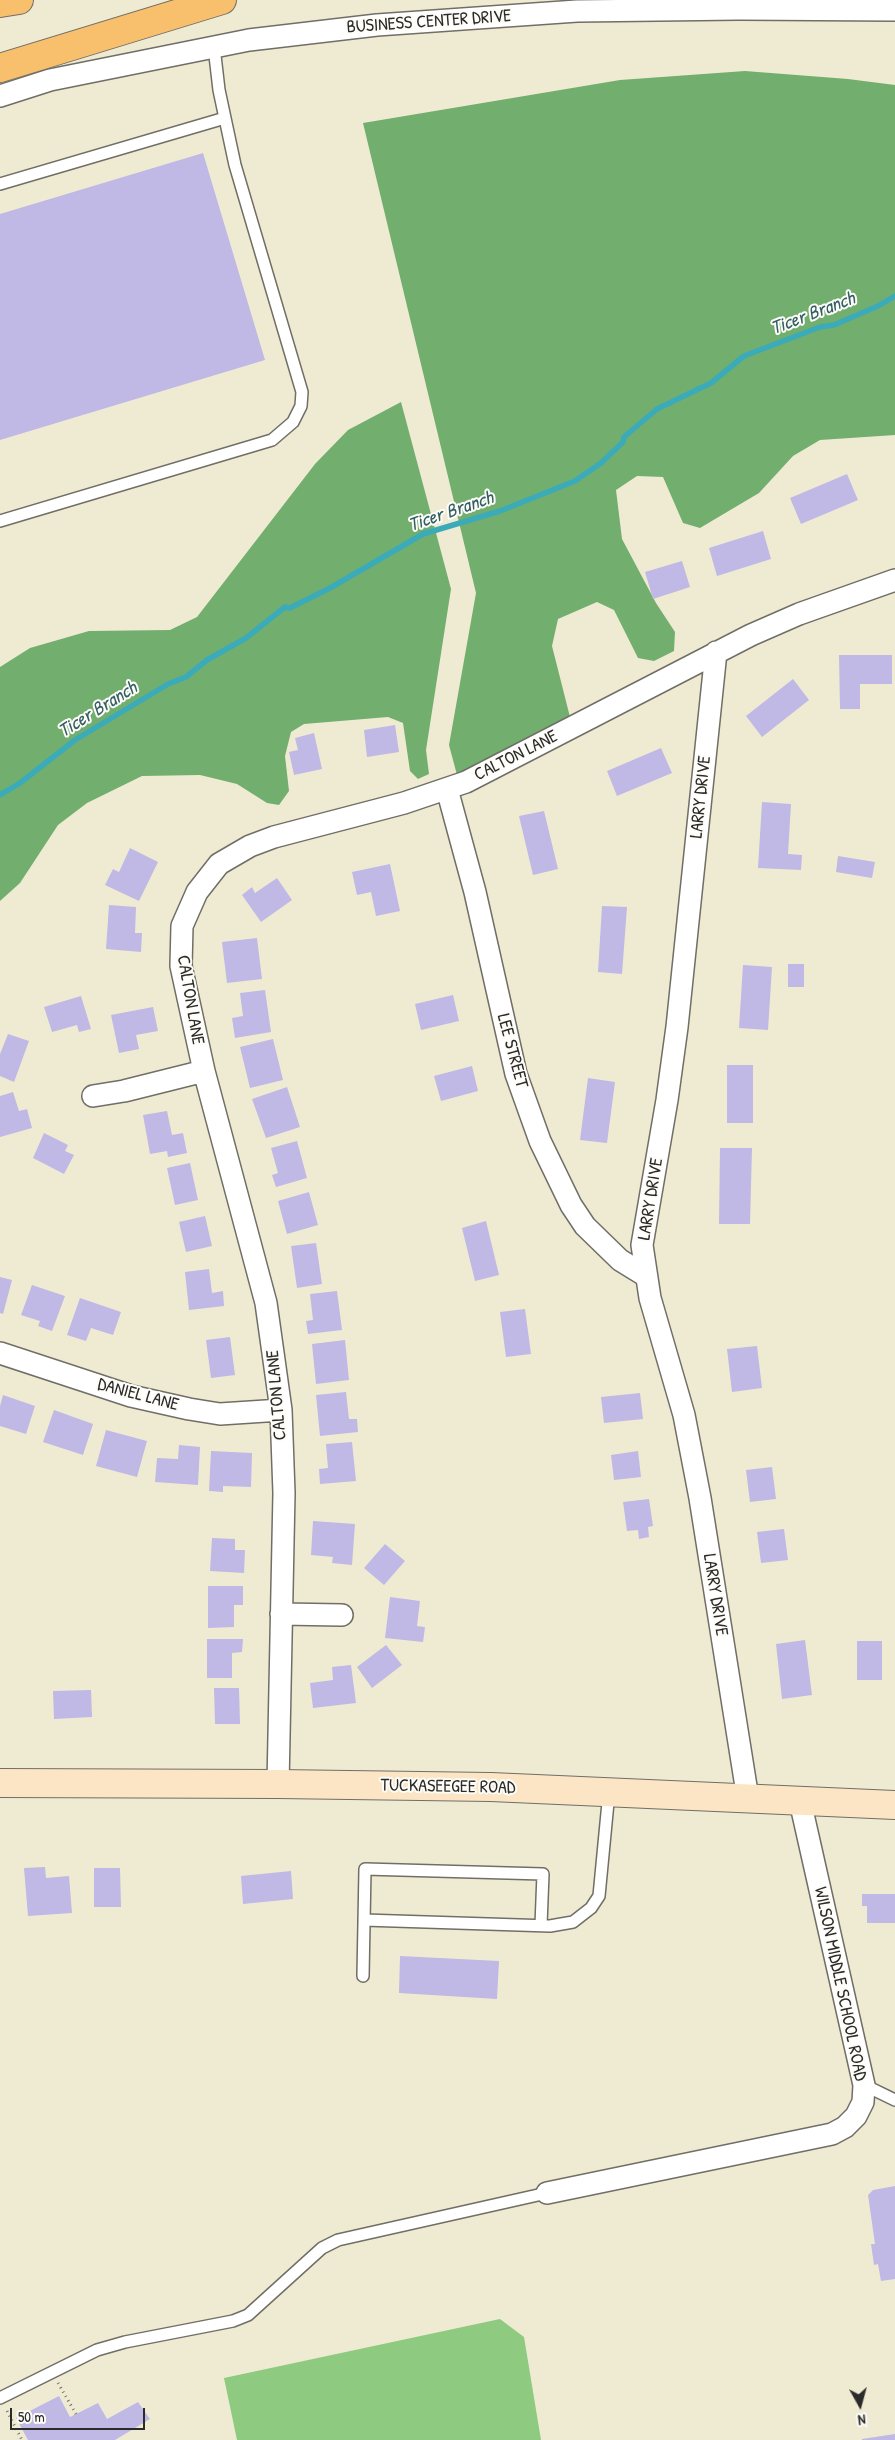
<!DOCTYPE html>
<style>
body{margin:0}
#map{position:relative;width:895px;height:2440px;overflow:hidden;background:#efebd3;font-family:"Patrick Hand",sans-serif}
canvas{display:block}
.north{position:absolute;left:835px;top:2380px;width:50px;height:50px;-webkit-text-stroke:4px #fdfcf7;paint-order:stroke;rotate:173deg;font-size:14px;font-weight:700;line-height:20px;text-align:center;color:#2b2b2b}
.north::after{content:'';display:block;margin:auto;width:18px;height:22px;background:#2b2b2b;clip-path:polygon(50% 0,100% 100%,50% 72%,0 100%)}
.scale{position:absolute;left:10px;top:2408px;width:135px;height:22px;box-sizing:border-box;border:2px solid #2b2b2b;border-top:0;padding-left:6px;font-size:15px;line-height:18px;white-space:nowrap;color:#2b2b2b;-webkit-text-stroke:4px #fdfcf7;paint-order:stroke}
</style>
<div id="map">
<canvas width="895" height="2440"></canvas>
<div class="north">N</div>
<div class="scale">50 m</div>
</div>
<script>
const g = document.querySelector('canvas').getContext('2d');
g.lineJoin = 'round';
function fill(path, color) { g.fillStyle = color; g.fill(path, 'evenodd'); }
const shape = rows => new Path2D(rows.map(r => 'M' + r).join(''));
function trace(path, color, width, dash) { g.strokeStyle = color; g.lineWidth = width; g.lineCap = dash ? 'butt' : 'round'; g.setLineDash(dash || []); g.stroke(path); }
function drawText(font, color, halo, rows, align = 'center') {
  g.font = font + ' "Patrick Hand",sans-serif'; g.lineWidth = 4; g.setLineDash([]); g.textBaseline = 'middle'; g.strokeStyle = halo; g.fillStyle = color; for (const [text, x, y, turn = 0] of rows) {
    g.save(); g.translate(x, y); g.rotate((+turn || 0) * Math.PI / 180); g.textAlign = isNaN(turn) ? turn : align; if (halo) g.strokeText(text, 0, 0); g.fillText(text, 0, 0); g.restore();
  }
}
fill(shape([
 [500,2319,524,2337,541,2440,237,2440,224,2378]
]), '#8eca80');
fill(shape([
 [745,71,848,79,895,85,895,435,820,440,793,456,759,493,700,528,683,523,663,477,637,476,616,490,622,539,656,603,675,632,674,651,654,661,638,658,614,610,597,602,558,619,552,646,570,717,457,775,449,745,476,593,363,123,620,80],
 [401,402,451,589,426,750,429,774,418,779,410,771,403,723,388,717,304,724,291,732,285,756,289,791,279,805,267,803,237,784,200,775,142,776,87,803,58,825,20,883,0,901,0,667,30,648,89,631,170,630,197,617,315,464,348,430]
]), '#72ae6e');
trace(shape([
 [0,795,20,783,75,740,168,684,186,677,207,660,246,638,285,607,290,608,330,588,423,534,500,511,575,481,601,463,623,442,624,437,657,409,711,383,744,356,820,327,834,325,878,306,895,296]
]), '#3cabb9', 5.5);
fill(shape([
 [203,153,265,360,0,440,0,214],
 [847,474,858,500,801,524,790,498],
 [763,531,771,559,717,576,709,548],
 [682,561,690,587,653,599,645,572],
 [839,655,892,655,892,684,860,684,860,709,840,709],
 [793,679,809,700,762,737,746,716],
 [395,725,399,752,367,757,364,730],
 [314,733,322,769,294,775,289,752,298,750,295,738],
 [661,748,672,773,617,796,607,771],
 [762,802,791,804,788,854,802,855,801,870,758,868],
 [544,811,558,869,533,875,519,816],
 [130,848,158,862,139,901,105,885,113,869,119,872],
 [838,856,875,862,872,878,836,872],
 [390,864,400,911,376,916,371,892,357,895,352,872],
 [277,878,292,900,261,922,242,895,252,887,255,893],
 [109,905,136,907,135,933,142,933,141,952,106,949],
 [602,906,627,907,622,974,598,972],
 [257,938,262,979,227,983,222,942],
 [788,964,804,964,804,987,788,987],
 [743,965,772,967,768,1030,739,1028],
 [265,990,271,1032,235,1038,232,1018,243,1016,240,993],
 [453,995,459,1021,421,1030,415,1004],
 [81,996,91,1029,79,1032,77,1025,52,1032,44,1007],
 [153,1007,158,1031,136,1035,139,1049,119,1053,111,1015],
 [8,1034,29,1041,14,1082,0,1076,0,1054],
 [273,1039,283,1080,250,1088,240,1047],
 [727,1065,753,1065,753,1123,727,1123],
 [472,1066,478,1091,441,1101,434,1076],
 [588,1078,615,1082,607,1143,580,1140],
 [287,1087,300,1127,266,1138,252,1099],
 [13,1092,19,1111,27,1109,32,1128,0,1137,0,1096],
 [167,1111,172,1135,183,1133,187,1153,168,1157,167,1151,150,1154,143,1115],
 [44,1133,68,1145,65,1151,74,1155,64,1174,33,1158],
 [297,1141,307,1178,276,1187,272,1175,278,1173,271,1148],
 [720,1148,752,1148,750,1224,719,1224],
 [190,1163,198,1200,175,1205,167,1168],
 [309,1192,318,1225,287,1234,278,1201],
 [205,1216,212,1246,186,1252,179,1222],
 [486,1221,499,1275,475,1281,462,1228],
 [316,1243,322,1284,297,1288,291,1246],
 [209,1269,212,1293,223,1291,224,1306,189,1310,185,1272],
 [0,1277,12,1280,3,1314,0,1313],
 [32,1285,65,1296,52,1331,38,1326,40,1321,21,1315],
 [337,1291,342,1330,308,1334,306,1321,313,1320,310,1294],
 [80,1298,121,1312,113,1335,91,1328,86,1341,67,1335],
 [525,1309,531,1354,506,1357,500,1312],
 [230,1337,235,1375,211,1378,206,1340],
 [345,1340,349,1380,316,1384,312,1344],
 [757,1346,762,1388,732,1392,727,1349],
 [346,1392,349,1419,357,1419,358,1432,320,1436,316,1395],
 [640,1393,643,1419,604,1423,601,1397],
 [3,1395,35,1406,26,1434,0,1426,0,1406],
 [54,1410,93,1424,83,1455,43,1442],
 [106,1430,147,1441,137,1477,96,1466],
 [352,1442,356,1481,320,1484,319,1469,328,1468,326,1444],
 [179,1445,200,1447,198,1485,155,1482,157,1458,178,1459],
 [211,1451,252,1453,251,1487,223,1486,223,1492,209,1491],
 [638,1451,641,1477,614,1480,611,1455],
 [772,1467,776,1499,750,1502,746,1470],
 [649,1499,653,1526,648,1527,649,1537,639,1539,638,1530,627,1531,623,1502],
 [313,1521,355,1524,352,1565,332,1563,333,1557,311,1555],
 [784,1529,788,1560,761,1563,757,1532],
 [212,1538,235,1539,235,1550,245,1550,244,1573,210,1571],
 [385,1544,405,1561,384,1585,364,1568],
 [208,1586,243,1586,243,1605,234,1605,234,1627,208,1628],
 [390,1597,420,1601,417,1626,425,1627,423,1642,385,1638],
 [207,1639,243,1639,242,1652,232,1653,232,1678,207,1678],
 [805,1640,812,1695,782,1699,776,1644],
 [857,1641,882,1641,882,1680,857,1680],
 [386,1645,402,1665,372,1688,357,1667],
 [351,1665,356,1703,313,1708,310,1683,333,1680,332,1667],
 [214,1688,239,1688,240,1724,215,1724],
 [91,1690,92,1717,54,1719,53,1691],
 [45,1867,46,1878,69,1876,72,1913,28,1916,24,1868],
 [94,1868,120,1868,121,1907,94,1907],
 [291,1871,293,1899,243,1904,241,1876],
 [862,1894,895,1894,895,1923,867,1923,867,1906,862,1906],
 [400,1956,499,1961,497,1999,399,1993],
 [895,2186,895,2279,881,2281,878,2264,874,2265,871,2244,875,2244,868,2195,873,2190],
 [59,2396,70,2417,98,2403,107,2419,138,2402,150,2419,115,2440,28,2440,16,2418],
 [895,2434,895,2440,862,2440,862,2439]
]), '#c0b8e5');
const lane = shape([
 [0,184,225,118],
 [0,521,272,440,293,422,301,406,302,392,235,165,219,90,214,47],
 [364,1920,550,1926,573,1922,591,1908,599,1896,609,1792],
 [363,1976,365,1869,543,1874,541,1925],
 [864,2085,895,2100],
 [0,2398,97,2350,125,2342,233,2321,248,2315,322,2248,338,2240,547,2193]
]);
const street = shape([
 [0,96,50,80,249,40,377,25,577,11,739,9,895,10],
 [716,652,677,1027,667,1100,642,1245,650,1298,684,1415,700,1498,748,1799],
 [447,789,475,892,516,1074,540,1141,571,1205,585,1226,620,1260,646,1276],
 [93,1096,124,1091,204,1071],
 [0,1353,131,1396,189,1409,220,1414,281,1410],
 [281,1614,342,1615],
 [278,1784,284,1493,281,1410,266,1303,204,1071,181,966,182,926,197,892,219,864,250,846,274,837,404,803,466,782,751,635,799,614,895,580],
 [547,2193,832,2134,845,2127,856,2116,863,2102,864,2085,800,1801]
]);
const secondary = shape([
 [0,1783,278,1784,491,1787,895,1805]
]);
const highway = shape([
 [0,3,19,0],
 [0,68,222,0]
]);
trace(lane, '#706e66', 14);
trace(street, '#706e66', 24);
trace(secondary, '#706e66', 30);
trace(highway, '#706e66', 30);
trace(shape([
 [58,2383,76,2414],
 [7,2411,22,2440]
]), '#706e66', 3, [1, 4]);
trace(lane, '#fff', 11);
trace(street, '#fff', 21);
trace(secondary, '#fce5c4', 28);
trace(highway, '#f8bf6c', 28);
drawText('18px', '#2b2b2b', '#fdfcf7', [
 ["BUSINESS CENTER DRIVE",429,22,-4],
 ["CALTON LANE",516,756,-27],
 ["LARRY DRIVE",701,797,-84],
 ["CALTON LANE",190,1000,80],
 ["LEE STREET",512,1051,75],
 ["LARRY DRIVE",651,1199,-81],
 ["DANIEL LANE",138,1395,15],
 ["CALTON LANE",277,1395,-95],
 ["LARRY DRIVE",715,1595,81],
 ["TUCKASEEGEE ROAD",448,1787,1],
 ["WILSON MIDDLE SCHOOL ROAD",840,1984,78]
]);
drawText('italic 19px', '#325e64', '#fdfcf7', [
 ["Ticer Branch",813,314,-21],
 ["Ticer Branch",451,512,-19],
 ["Ticer Branch",98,710,-32]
]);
</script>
